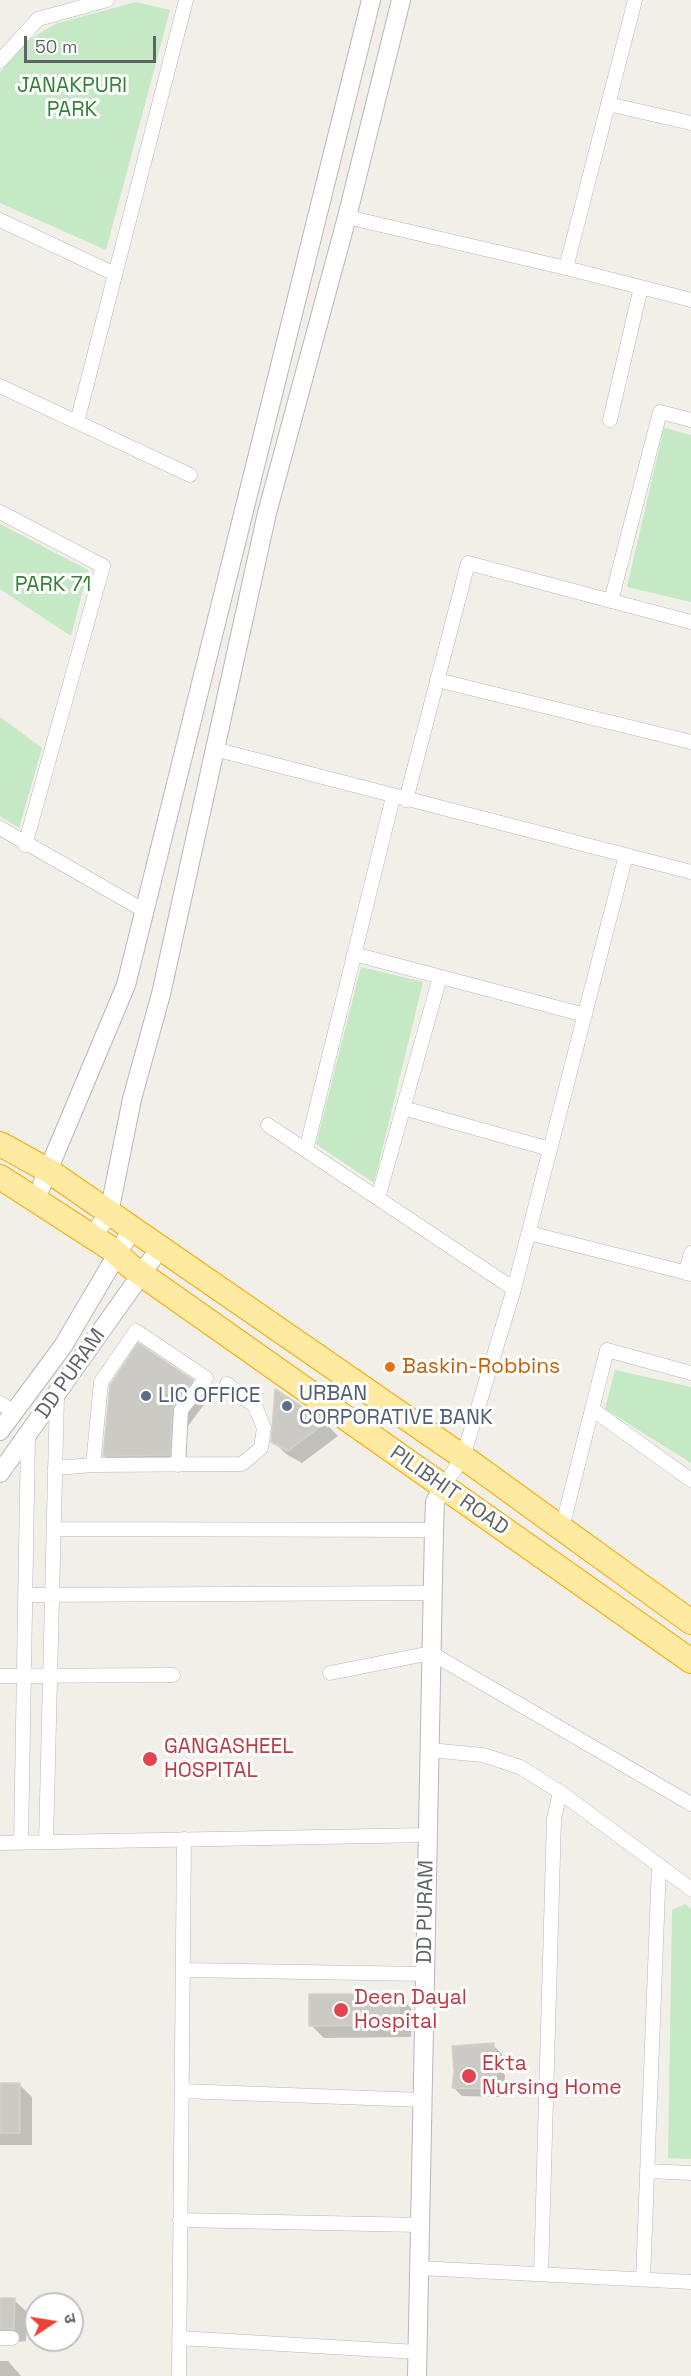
<!DOCTYPE html>
<meta charset="utf-8">
<style>
body{margin:0}
#map{position:relative;width:691px;height:2376px;overflow:hidden;background:#f1efe8;font-family:"Space Grotesk","Noto Sans Devanagari",sans-serif}
canvas{display:block}
.north{position:absolute;left:24px;top:2292px;width:60px;height:60px;box-sizing:border-box;background:#fff;border:2px solid #bfc1c3;border-radius:50%;rotate:78deg;font-size:16px;font-weight:700;line-height:24px;text-align:center;color:#5f6368}
.north::after{content:'';display:block;margin:auto;width:21px;height:27px;background:#ea4335;clip-path:polygon(50% 0,100% 100%,50% 72%,0 100%)}
.scale{position:absolute;left:24px;top:36px;width:132px;height:27px;box-sizing:border-box;border:3px solid #5f6368;border-top:0;padding-left:8px;font-size:18px;line-height:21px;white-space:nowrap;color:#5f6368;-webkit-text-stroke:4px #fff;paint-order:stroke}
</style>
<div id="map">
<canvas width="691" height="2376"></canvas>
<div class="north">उ</div>
<div class="scale">50 m</div>
</div>
<script>
const g = document.querySelector('canvas').getContext('2d');
g.lineJoin = 'round';
function fill(path, color) { g.fillStyle = color; g.fill(path, 'evenodd'); }
const shape = rows => new Path2D(rows.map(r => 'M' + r).join(''));
function trace(path, color, width, dash) { g.strokeStyle = color; g.lineWidth = width; g.lineCap = dash ? 'butt' : 'round'; g.setLineDash(dash || []); g.stroke(path); }
function drawText(font, color, halo, rows, align = 'center') {
  g.font = font + ' "Space Grotesk",sans-serif'; g.lineWidth = 6; g.setLineDash([]); g.textBaseline = 'middle'; g.strokeStyle = halo; g.fillStyle = color; for (const [text, x, y, turn = 0] of rows) {
    g.save(); g.translate(x, y); g.rotate((+turn || 0) * Math.PI / 180); g.textAlign = isNaN(turn) ? turn : align; if (halo) g.strokeText(text, 0, 0); g.fillText(text, 0, 0); g.restore();
  }
}
fill(shape([
 [136,2,170,10,106,250,0,203,0,72,27,41,55,24],
 [664,428,691,435,691,602,627,587],
 [0,524,88,570,71,636,0,589],
 [0,717,42,748,19,828,0,816],
 [361,967,423,982,374,1183,316,1144],
 [615,1370,691,1387,691,1463,605,1409],
 [685,1904,691,1909,691,2159,668,2158,672,1910]
]), '#c5e8c5');
fill(shape([
 [192,1381,209,1398,188,1426,186,1472,121,1472,104,1455],
 [276,1392,325,1423,338,1436,302,1463,286,1454,273,1441],
 [398,1995,411,2008,411,2037,324,2038,311,2025],
 [493,2045,502,2054,503,2073,505,2075,503,2097,462,2096,453,2087],
 [0,2084,19,2084,32,2097,32,2145,0,2145],
 [0,2299,14,2300,27,2312,26,2341,0,2344],
 [0,2361,8,2361,21,2376,0,2376]
]), '#0003');
const building = shape([
 [138,1343,193,1380,172,1409,170,1455,103,1456,110,1385,138,1343],
 [275,1389,326,1422,288,1451,271,1442,275,1389],
 [309,1994,399,1994,399,2025,309,2026,309,1994],
 [494,2043,495,2065,497,2065,495,2089,452,2088,454,2071,452,2046,494,2043],
 [0,2083,20,2083,20,2133,0,2133,0,2083],
 [0,2298,15,2298,14,2329,0,2329,0,2298]
]);
fill(building, '#cccac5');
trace(building, '#d6d1c6', 1.5);
const minor = shape([
 [0,61,38,19,107,0],
 [608,104,691,123],
 [347,217,566,268,691,300],
 [0,220,115,274],
 [566,268,635,0],
 [0,386,190,475],
 [610,420,641,287],
 [77,422,186,0],
 [0,512,103,566,25,845],
 [611,601,660,412,691,420],
 [437,680,691,742],
 [214,749,691,872],
 [406,800,468,563,691,622],
 [0,828,145,911],
 [354,954,585,1015],
 [403,1108,550,1149],
 [268,1125,514,1289],
 [306,1150,393,797],
 [378,1198,440,977],
 [529,1233,691,1274],
 [686,1273,691,1253],
 [0,1403,14,1412],
 [592,1409,691,1480],
 [93,1465,101,1382,136,1331,206,1378,181,1410,178,1465],
 [55,1468,93,1465,242,1464,261,1448,264,1428,255,1406,227,1384],
 [443,1487,463,1457,514,1289,626,855],
 [562,1528,607,1350,691,1373],
 [54,1529,434,1530],
 [25,1595,433,1593],
 [330,1673,431,1653,691,1804],
 [0,1676,173,1675],
 [429,1750,483,1755,520,1767,560,1792,691,1889],
 [46,1842,57,1395],
 [0,1843,428,1835],
 [21,1843,28,1435],
 [183,1970,425,1974],
 [182,2091,422,2100],
 [647,2171,691,2173],
 [180,2220,420,2225],
 [419,2268,691,2282],
 [541,2274,554,1819,560,1792],
 [643,2279,659,1865],
 [0,2338,12,2338],
 [179,2338,417,2352],
 [179,2376,184,1839]
]);
const tertiary = shape([
 [36,1199,126,985,371,0],
 [92,1237,109,1213,132,1099,161,994,267,513,347,217,401,0],
 [0,1431,63,1346,132,1229],
 [0,1473,160,1248],
 [417,2376,434,1530,435,1502,443,1487]
]);
const trunk = shape([
 [0,1144,49,1171,463,1457,691,1622],
 [0,1177,113,1250,130,1266,691,1661]
]);
trace(minor, '#b5b8bc', 15);
trace(tertiary, '#b5b8bc', 20);
trace(trunk, '#f9ab00', 26);
trace(minor, '#fff', 14);
trace(tertiary, '#fff', 18);
trace(trunk, '#feeaa1', 24);
for (const [x, y, r, color] of [
 [390,1367,6,"#e8710a"],
 [146,1396,6,"#5c6f8a"],
 [287,1406,6,"#5c6f8a"],
 [150,1759,8,"#e0444e"],
 [341,2010,8,"#e0444e"],
 [469,2076,8,"#e0444e"]
]) { const dot = new Path2D(); dot.arc(x, y, r, 0, 2 * Math.PI); g.fillStyle = color; g.fill(dot); trace(dot, '#fff', 2); }
drawText('21px', '#348238', '#fff', [
 ["JANAKPURI",72,86],
 ["PARK",72,110],
 ["PARK 71",53,585]
]);
drawText('21px', '#c56008', '#fff', [
 ["Baskin-Robbins",402,1367]
], 'left');
drawText('21px', '#5f6368', '#fff', [
 ["DD PURAM",71,1374,-55],
 ["PILIBHIT ROAD",449,1491,35],
 ["DD PURAM",426,1912,-89]
]);
drawText('21px', '#4e5e75', '#fff', [
 ["URBAN",299,1394],
 ["CORPORATIVE BANK",299,1418],
 ["LIC OFFICE",158,1396]
], 'left');
drawText('21px', '#be3a42', '#fff', [
 ["GANGASHEEL",164,1747],
 ["HOSPITAL",164,1771],
 ["Deen Dayal",354,1998],
 ["Hospital",354,2022],
 ["Ekta",482,2064],
 ["Nursing Home",482,2088]
], 'left');
</script>
